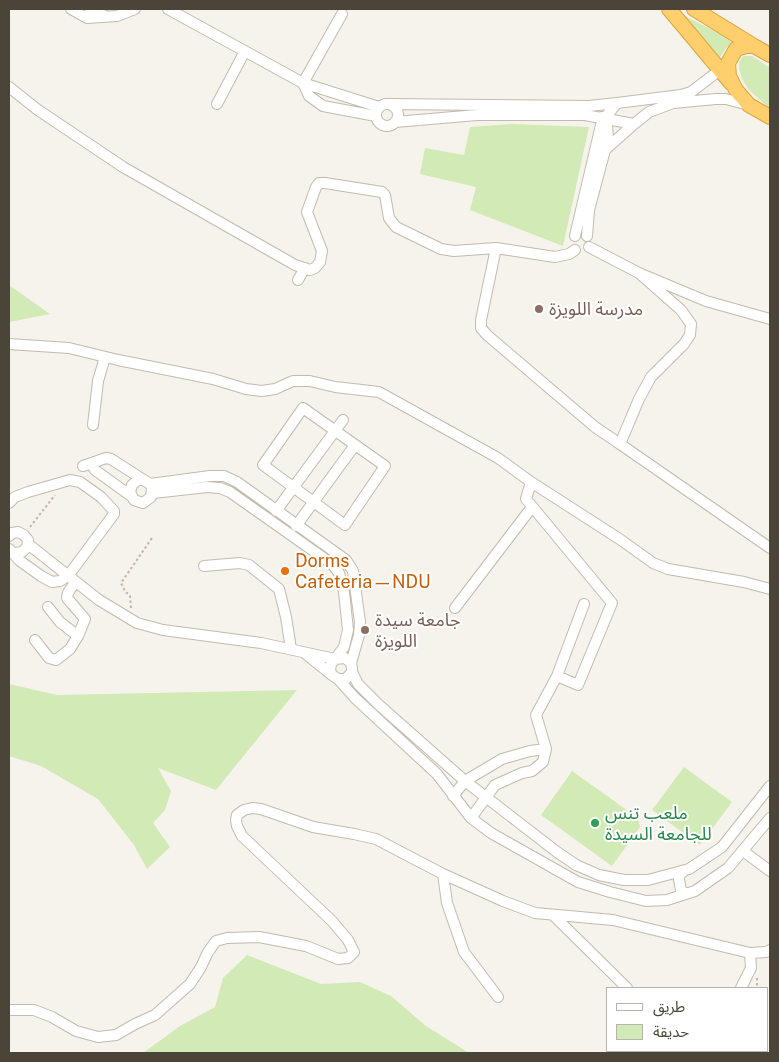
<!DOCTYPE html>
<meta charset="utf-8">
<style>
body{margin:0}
#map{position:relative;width:779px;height:1062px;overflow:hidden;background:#f6f3ec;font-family:"Public Sans","Noto Sans Arabic",sans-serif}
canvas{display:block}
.frame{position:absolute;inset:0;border:10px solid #4b4439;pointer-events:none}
.legend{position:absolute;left:606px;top:987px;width:162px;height:65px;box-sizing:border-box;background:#fff;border:1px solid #b7b4b0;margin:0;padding:6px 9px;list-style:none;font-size:15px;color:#4b4439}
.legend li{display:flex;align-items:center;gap:10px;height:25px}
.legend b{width:25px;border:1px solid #b7b4b0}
</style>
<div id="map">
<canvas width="779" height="1062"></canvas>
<div class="frame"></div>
<ul class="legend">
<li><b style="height:6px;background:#fff"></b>طريق</li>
<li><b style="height:14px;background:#d2eab5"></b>حديقة</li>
</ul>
</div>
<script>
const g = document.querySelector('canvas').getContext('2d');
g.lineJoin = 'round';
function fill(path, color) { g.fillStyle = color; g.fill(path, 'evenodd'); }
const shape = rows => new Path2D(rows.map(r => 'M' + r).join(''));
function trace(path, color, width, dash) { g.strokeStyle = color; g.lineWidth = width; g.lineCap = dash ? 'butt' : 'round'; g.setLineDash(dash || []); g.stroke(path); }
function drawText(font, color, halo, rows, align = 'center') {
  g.font = font + ' "Public Sans","Noto Sans Arabic",sans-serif'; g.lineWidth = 4; g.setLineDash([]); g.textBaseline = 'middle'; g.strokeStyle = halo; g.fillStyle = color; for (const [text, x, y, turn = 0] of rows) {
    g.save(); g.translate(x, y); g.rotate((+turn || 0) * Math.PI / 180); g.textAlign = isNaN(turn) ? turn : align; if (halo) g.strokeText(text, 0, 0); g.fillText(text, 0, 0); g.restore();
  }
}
fill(shape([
 [679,13,734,41,727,47,718,60],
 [743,56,752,56,770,68,770,109,749,90,742,79,739,69,739,62],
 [512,124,589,127,563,246,470,210,476,187,420,174,425,148,464,155,470,127],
 [9,285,50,314,9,322],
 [9,684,57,695,297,690,216,790,158,768,171,791,165,810,153,823,170,847,147,869,134,845,98,799,41,766,9,756],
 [684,767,732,802,700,845,652,810],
 [572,771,638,818,640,827,612,866,541,815],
 [247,955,321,984,360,982,391,996,426,1026,469,1053,143,1053,180,1026,215,1007,223,978]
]), '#d2eab5');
const minor = shape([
 [71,9,87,18,117,16,135,9],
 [90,9,105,16],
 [168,9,303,83,379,107],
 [303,83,309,96,323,106,376,116],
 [303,83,342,14],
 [9,87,38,110,123,167,295,265,310,270,315,268,320,262,322,251,307,212,316,187,319,183,325,183,382,192,385,195,389,218,396,227,441,249,454,251,496,248],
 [217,104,245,51],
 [389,104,589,106,617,103,681,95,691,92,725,66],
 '376 115a11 11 0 1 1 22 0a11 11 0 1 1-22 0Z',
 [395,122,477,115,585,115,634,124,649,112,673,103,716,99,726,99,749,105],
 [606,149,634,124],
 [575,236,601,125,604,119,617,103],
 [587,236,589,210,608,139,607,124,602,117],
 [589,247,639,273,706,301,770,319],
 [575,250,569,254,555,257,496,248,481,320,481,328,487,335,595,427,620,444],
 [639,273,681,310,691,324,690,335,684,344,651,377,639,399,620,444,770,548],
 [298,280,305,268],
 [9,344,69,348,118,360,213,379,246,389,262,391,275,389,293,381,310,381,335,387,379,392,498,458,531,482,621,540,653,563,668,569,744,582,770,589],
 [303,408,385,466,345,525,263,465,303,408],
 [93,425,98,381,105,357],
 [91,464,95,470,131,496],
 [83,466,106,458,111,459,150,484,152,488,151,497,143,503,134,500,130,492,132,485,138,480,142,480],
 [531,482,526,499,612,603,578,685,557,676],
 [150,484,210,476,224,476,237,482,346,560,353,571,360,622,359,635,351,663],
 [153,493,207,487,220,488,230,492,332,564,339,573,344,592,348,630,344,647,336,658],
 [9,503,15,497,28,492,70,480,80,482,101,497,114,511,114,514,68,576,60,581,52,582,41,576,20,561,9,549],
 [276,511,343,420],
 [296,526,355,445],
 [9,536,12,533,18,532,24,535,28,540,27,547,22,552,15,553,11,552],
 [28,544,99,600,137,623,163,630,261,643,335,659,345,658,351,663,352,668,352,672,346,679,338,679,332,675,330,670,331,664,335,659],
 [204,566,240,563,249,565,279,589,286,617,291,649],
 [48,607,60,622,78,636],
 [455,608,532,507],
 [35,640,49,658,56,660,70,649,78,636,85,619,67,598,68,593,75,582],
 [306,654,332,675],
 [352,672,358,684,379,705,465,781,557,852,576,865,599,875,624,880,648,880,689,869,722,847,770,786],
 [338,679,355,698,437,774,471,818,491,833,578,882,610,892,646,901,667,900,695,891,728,868,770,818],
 [453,796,465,781,502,759,530,751,546,749],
 [471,818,495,785,522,773,532,771,543,762,546,749,536,715,557,676,584,604],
 [743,851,770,871],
 [684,871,679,875,679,880,681,890,686,894],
 [443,874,447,903,464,952,498,997],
 [553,915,627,988],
 [741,988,751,968,750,953],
 [9,1010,34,1010,52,1017,76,1031,98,1037,116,1035,135,1024,155,1015,190,984,201,967,208,952,216,941,227,938,259,937,306,946,338,959,348,958,354,952,348,940,332,921,242,836,237,826,236,820,237,815,244,810,252,808,261,809,313,827,354,834,376,839,443,874,503,901,535,913,613,920,750,953,766,952,770,950],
 [661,1053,661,1051],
 [719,1053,719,1051]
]);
const highway = shape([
 [669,9,731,83],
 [694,9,754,46],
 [770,55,754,46,746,46,736,49,728,63,729,76,736,90,749,105,770,117]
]);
trace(minor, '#c2bbae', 12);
trace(highway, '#e0a43c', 16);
trace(shape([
 [30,527,55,495],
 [131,608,130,596,125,591,121,583,152,538],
 [757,978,757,988],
 [752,1053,753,1051]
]), '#c4b79f', 2, [2.5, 2.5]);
trace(minor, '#fff', 10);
trace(highway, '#ffcf6e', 14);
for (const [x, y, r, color] of [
 [539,309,5,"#8d6e63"],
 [285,571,5,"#e8710a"],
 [365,630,5,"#8d6e63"],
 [595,823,5,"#2e9e5b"]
]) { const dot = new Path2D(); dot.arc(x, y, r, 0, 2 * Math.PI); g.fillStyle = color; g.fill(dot); trace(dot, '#fff', 2); }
drawText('18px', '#785e54', '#fff', [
 ["مدرسة اللويزة",549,309],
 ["جامعة سيدة",375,620],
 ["اللويزة",375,641]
], 'left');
drawText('18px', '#c56008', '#fff', [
 ["Dorms",295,561],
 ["Cafeteria—NDU",295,582]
], 'left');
drawText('18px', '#27864d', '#fff', [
 ["ملعب تنس",605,813],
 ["للجامعة السيدة",605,834]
], 'left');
</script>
